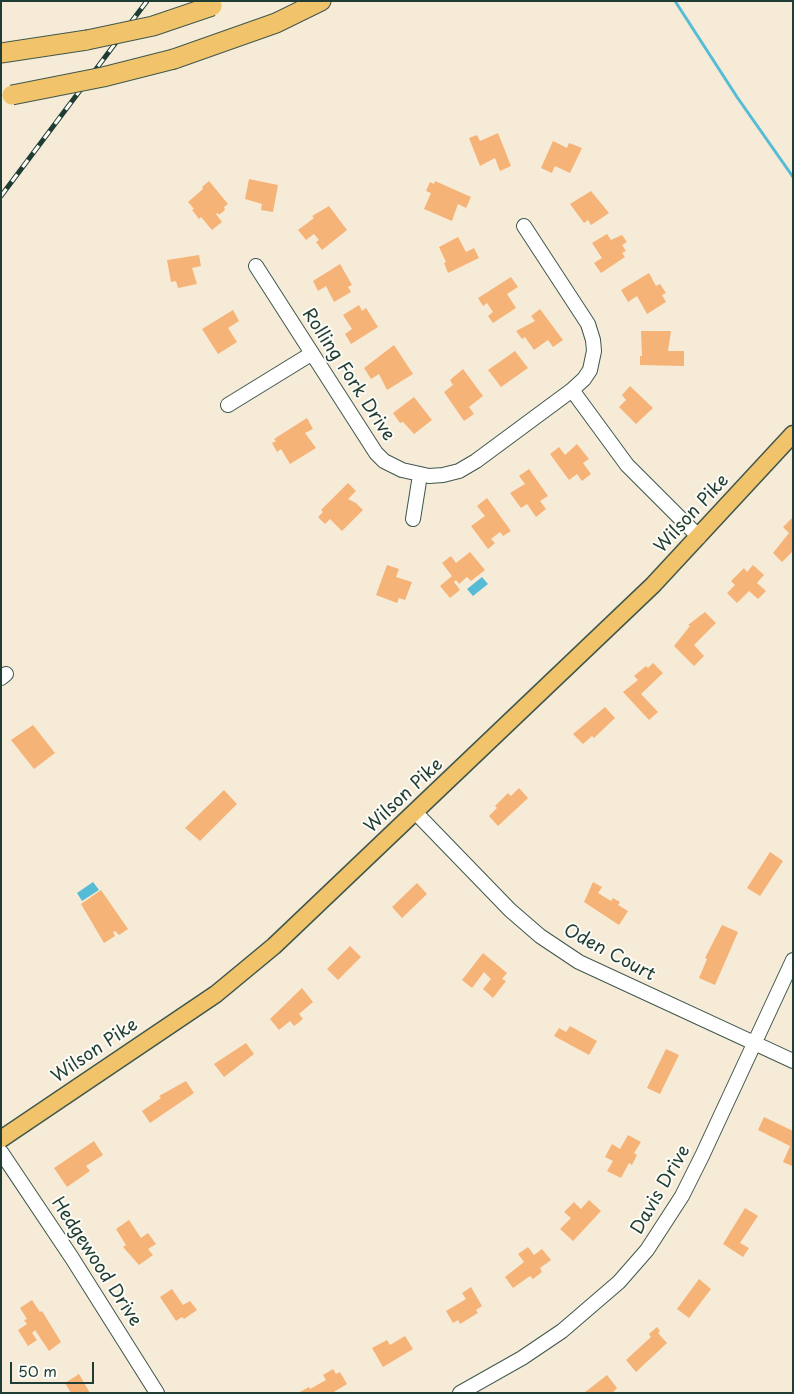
<!DOCTYPE html>
<style>
body{margin:0}
#map{position:relative;width:794px;height:1394px;overflow:hidden;background:#f6ebd7;font-family:"Playpen Sans",sans-serif}
canvas{display:block}
.frame{position:absolute;inset:0;border:2px solid #1f3d34;pointer-events:none}
.scale{position:absolute;left:10px;top:1362px;width:84px;height:22px;box-sizing:border-box;border:2px solid #1f3d34;border-top:0;padding-left:6px;font-size:15px;line-height:18px;white-space:nowrap;color:#1f3d34;-webkit-text-stroke:4px #fdfcf7;paint-order:stroke}
</style>
<div id="map">
<canvas width="794" height="1394"></canvas>
<div class="frame"></div>
<div class="scale">50 m</div>
</div>
<script>
const g = document.querySelector('canvas').getContext('2d');
g.lineJoin = 'round';
function fill(path, color) { g.fillStyle = color; g.fill(path, 'evenodd'); }
const shape = rows => new Path2D(rows.map(r => 'M' + r).join(''));
function trace(path, color, width, dash) { g.strokeStyle = color; g.lineWidth = width; g.lineCap = dash ? 'butt' : 'round'; g.setLineDash(dash || []); g.stroke(path); }
function drawText(font, color, halo, rows, align = 'center') {
  g.font = font + ' "Playpen Sans",sans-serif'; g.lineWidth = 4; g.setLineDash([]); g.textBaseline = 'middle'; g.strokeStyle = halo; g.fillStyle = color; for (const [text, x, y, turn = 0] of rows) {
    g.save(); g.translate(x, y); g.rotate((+turn || 0) * Math.PI / 180); g.textAlign = isNaN(turn) ? turn : align; if (halo) g.strokeText(text, 0, 0); g.fillText(text, 0, 0); g.restore();
  }
}
fill(shape([
 [482,577,488,584,473,596,467,589],
 [93,882,99,890,82,901,77,893]
]), '#56bcd5');
trace(shape([
 [675,1,737,97,793,177]
]), '#56bcd5', 3);
fill(shape([
 [498,133,511,166,500,171,495,158,480,166,469,138,477,135,480,141],
 [553,141,567,148,569,143,582,148,570,173,555,166,552,173,541,168],
 [249,179,278,185,273,212,261,210,262,204,245,199],
 [209,181,228,204,224,207,225,210,219,215,218,213,216,214,222,222,212,230,201,217,199,219,192,210,194,209,188,202,203,189,202,187],
 [435,181,471,197,466,208,458,204,452,221,424,209,431,193,426,191,430,182,434,184],
 [591,191,609,213,591,225,588,220,584,223,570,204],
 [329,206,347,230,322,250,316,242,319,240,314,234,306,240,298,230,314,218,312,216],
 [607,234,611,240,622,235,627,242,622,245,626,251,622,253,625,257,601,273,594,263,602,258,592,243],
 [458,237,466,252,474,248,479,258,448,273,444,263,446,262,439,247],
 [199,255,201,266,192,268,197,284,178,288,176,281,171,282,167,260],
 [340,264,352,285,348,287,351,292,334,302,326,286,318,291,313,281],
 [649,273,656,286,660,284,666,293,662,295,666,302,647,314,637,296,628,302,621,290],
 [511,277,518,287,507,294,516,308,493,323,488,316,493,312,487,303,483,306,478,298],
 [359,305,362,311,366,308,378,327,351,344,345,334,352,329,343,315],
 [540,309,563,340,553,347,548,340,534,350,525,337,522,339,516,331,535,321,531,316],
 [233,310,239,321,228,328,237,342,218,354,202,329],
 [641,331,671,331,668,351,684,351,684,366,640,365,640,356,642,356],
 [394,345,413,374,387,390,379,374,371,379,364,368],
 [515,351,528,368,501,387,488,370],
 [463,369,483,396,469,407,474,414,464,421,444,392,453,385,450,380],
 [630,386,653,408,636,424,619,407,626,400,622,395],
 [414,397,432,420,414,434,403,422,400,423,393,413],
 [307,418,313,429,305,433,316,448,290,464,281,449,277,452,272,443,276,441,274,439],
 [577,444,589,459,583,463,591,474,582,481,577,474,569,480,550,454,559,447,565,455],
 [529,469,548,496,540,501,546,509,536,517,527,504,521,508,510,493,525,484,519,476],
 [348,483,356,491,348,499,356,503,363,510,342,531,330,519,325,524,318,517,323,512,321,510],
 [487,498,511,531,503,536,500,532,491,539,495,543,488,549,471,526,485,516,477,506],
 [793,517,793,551,782,562,773,553,789,533,783,527],
 [470,552,485,570,471,581,467,577,459,584,456,580,454,582,460,590,450,598,440,586,452,576,442,563,451,556,456,563],
 [387,565,399,569,396,577,412,582,405,600,399,598,397,603,376,595],
 [753,565,764,575,757,583,766,591,758,599,749,591,737,603,727,593,735,585,731,581,744,568,747,572],
 [705,612,716,623,694,645,704,656,694,666,674,646,690,626,688,625],
 [653,663,663,673,641,694,658,712,649,720,623,692,638,680,634,676,646,666,648,668],
 [605,707,615,718,594,738,592,736,583,744,573,734],
 [33,725,55,753,34,769,11,740],
 [519,788,528,798,498,826,489,816,497,808,495,806,508,793,511,796],
 [224,790,237,804,200,841,185,828],
 [770,852,783,861,760,896,747,888],
 [593,882,602,887,598,893,611,901,613,898,620,902,618,905,628,911,619,925,584,902],
 [417,883,427,894,402,918,392,907],
 [101,890,128,929,119,935,115,931,113,932,115,936,104,943,81,904],
 [722,925,738,932,715,985,699,978,707,959,705,958],
 [350,946,361,957,338,980,327,969],
 [483,953,507,973,502,979,506,981,493,998,483,989,491,979,484,972,472,988,462,980],
 [302,988,313,1002,299,1014,303,1019,294,1026,290,1021,279,1030,270,1019],
 [570,1026,597,1041,589,1055,554,1036,559,1028,566,1032],
 [246,1043,254,1054,224,1077,214,1064],
 [666,1049,679,1055,660,1094,647,1088],
 [186,1081,194,1093,150,1123,142,1111,161,1098,159,1096],
 [764,1117,793,1131,792,1166,783,1162,790,1146,758,1130],
 [628,1135,641,1142,634,1153,637,1155,632,1165,629,1163,621,1178,607,1171,613,1161,605,1157,612,1144,620,1149],
 [94,1141,103,1155,86,1166,90,1171,67,1187,54,1168],
 [589,1200,601,1211,573,1241,560,1229,571,1218,564,1212,574,1202,581,1209],
 [745,1208,758,1216,740,1243,749,1248,743,1257,723,1244],
 [129,1220,141,1238,148,1233,156,1244,148,1249,153,1255,139,1265,123,1247,126,1245,116,1229],
 [528,1247,534,1255,542,1249,551,1260,540,1268,542,1272,533,1279,530,1276,513,1288,505,1277,524,1262,518,1254],
 [699,1279,711,1289,689,1318,677,1309],
 [471,1287,482,1306,476,1310,478,1313,460,1324,458,1320,453,1323,446,1311,466,1299,462,1293],
 [172,1289,183,1305,190,1301,197,1310,184,1319,182,1317,176,1321,160,1297],
 [32,1300,40,1312,42,1311,61,1342,49,1351,35,1330,32,1333,37,1340,28,1346,18,1330,27,1324,24,1320,27,1319,20,1308],
 [657,1327,660,1331,658,1333,667,1343,636,1372,626,1360,651,1337,649,1334],
 [405,1336,413,1349,383,1367,372,1348,387,1340,390,1345],
 [333,1369,336,1374,340,1372,347,1384,332,1393,298,1393,309,1387,310,1389,326,1380,323,1375],
 [79,1374,90,1393,71,1393,65,1383],
 [607,1375,617,1388,612,1393,584,1393]
]), '#f6b378');
const minor = shape([
 [256,266,376,453,384,461,402,470,429,476,443,475,459,471,476,461,572,390,584,379,590,370,594,351,593,340,588,324,524,226],
 [572,390,627,465,699,537],
 [228,405,311,354],
 [413,519,420,475],
 [1,678,6,674],
 [416,813,510,910,540,936,579,962,793,1061],
 [1,1152,72,1258,157,1393],
 [460,1393,522,1358,562,1331,619,1282,647,1250,682,1196,702,1156,793,960]
]);
const major = shape([
 [1,1139,216,994,274,946,653,585,793,434]
]);
const highway = shape([
 [1,53,87,40],
 [174,59,276,23,321,1]
]);
trace(minor, '#3f574c', 16);
trace(major, '#3f574c', 19);
trace(highway, '#3f574c', 21);
trace(minor, '#fff', 14);
trace(major, '#f1c36a', 16);
trace(highway, '#f1c36a', 19);
const rail = shape([
 [1,196,147,1]
]);
trace(rail, '#1f3d34', 5);
trace(rail, '#fdfcf7', 3, [9]);
const highwayBridge = shape([
 [87,40,153,26,212,6],
 [12,95,103,77,174,59]
]);
trace(highwayBridge, '#3f574c', 21, []);
trace(highwayBridge, '#f1c36a', 19);
drawText('18px', '#1f3d34', '#fdfcf7', [
 ["Rolling Fork Drive",348,375,57],
 ["Wilson Pike",692,514,-47],
 ["Wilson Pike",404,796,-43],
 ["Oden Court",609,953,28],
 ["Wilson Pike",95,1051,-34],
 ["Davis Drive",661,1190,-60],
 ["Hedgewood Drive",96,1262,57]
]);
</script>
